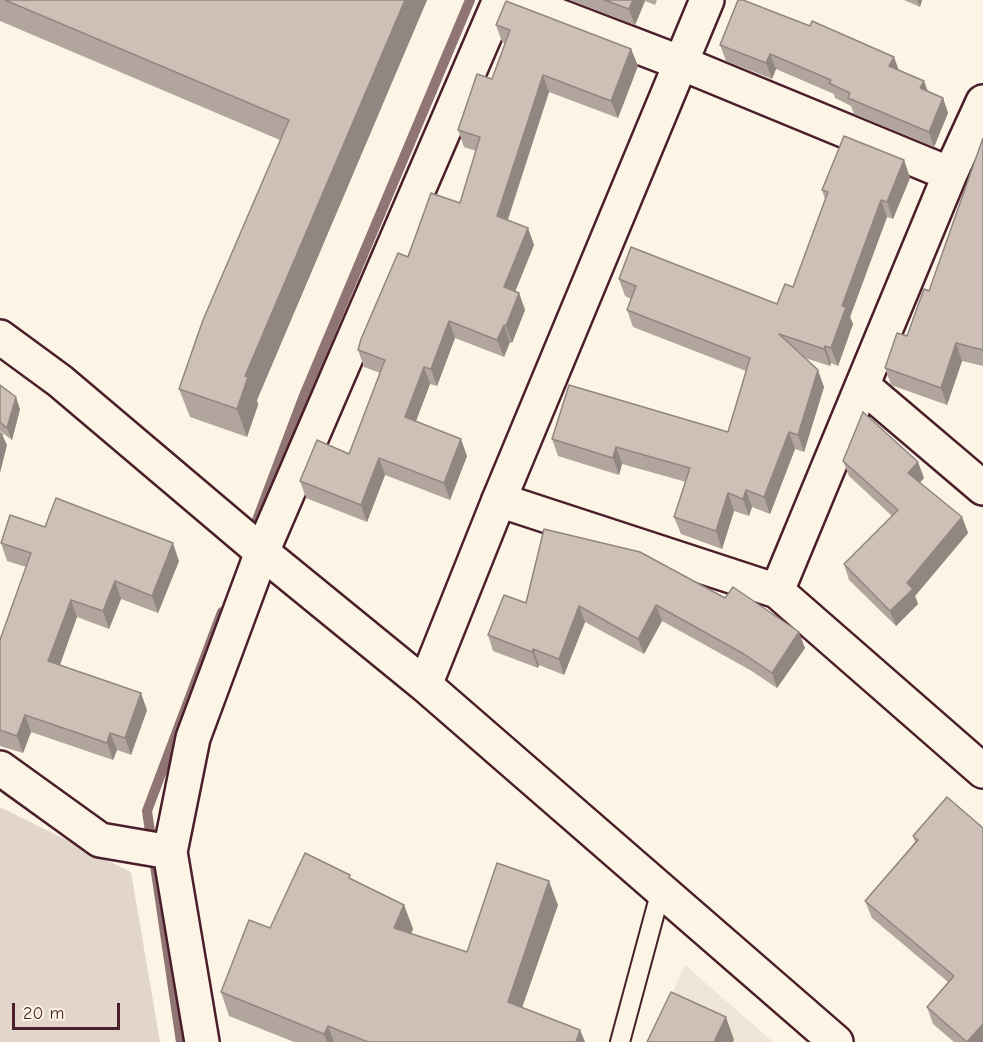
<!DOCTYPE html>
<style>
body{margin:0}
#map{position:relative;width:983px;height:1042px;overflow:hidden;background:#fcf5e5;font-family:"Comic Neue",sans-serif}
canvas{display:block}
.scale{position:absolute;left:12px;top:1003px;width:108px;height:27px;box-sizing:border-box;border:3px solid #4a1f2b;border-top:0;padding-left:8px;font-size:18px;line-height:21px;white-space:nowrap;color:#4a1f2b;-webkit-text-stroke:4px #fcf5e5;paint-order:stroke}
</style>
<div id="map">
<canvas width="983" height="1042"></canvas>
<div class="scale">20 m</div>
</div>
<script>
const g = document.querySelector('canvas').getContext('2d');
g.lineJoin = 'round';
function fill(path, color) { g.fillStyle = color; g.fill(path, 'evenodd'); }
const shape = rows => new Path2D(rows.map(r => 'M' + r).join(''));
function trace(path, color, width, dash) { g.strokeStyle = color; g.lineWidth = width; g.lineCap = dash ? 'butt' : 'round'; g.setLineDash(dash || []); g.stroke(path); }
fill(shape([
 [685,965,773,1042,650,1042]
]), '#eee5d7');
fill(shape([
 [0,807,131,872,160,1042,0,1042]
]), '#e2d5ca');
trace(shape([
 [251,536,303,398,470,0],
 [181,1042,147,811,222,612]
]), '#917474', 10);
const service = shape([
 [620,1042,661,890]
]);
const minor = shape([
 [517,0,681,63,950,174],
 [863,386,983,488],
 [499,500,777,591,983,771],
 [777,591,950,174,983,102],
 [0,768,100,840,170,852],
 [202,1042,170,852,193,738,262,552,500,0]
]);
const tertiary = shape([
 [0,337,60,381,262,552,425,685,836,1042],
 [425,685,499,500,707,0]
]);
trace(service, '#4a1f2b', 22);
trace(minor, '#4a1f2b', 38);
trace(tertiary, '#4a1f2b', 38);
trace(service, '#fcf5e5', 18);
trace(minor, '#fcf5e5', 33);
trace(tertiary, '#fcf5e5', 33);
fill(shape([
 [0,0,427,0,257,400,258,405,247,437,190,417,179,389,280,140,0,21],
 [569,0,657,0,655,5,645,1,635,25],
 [904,0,922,0,920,7],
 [496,25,631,49,638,66,618,118,549,92,508,220,528,228,534,245,515,292,519,293,525,310,512,343,510,342,504,357,455,338,437,386,430,384,416,421,467,456,450,500,385,475,367,522,306,498,300,481,349,454,380,373,364,367,358,350,408,257,460,203,476,151,464,147,458,130,492,79,505,43,502,42],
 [810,26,894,57,899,70,924,81,928,91,943,98,948,113,934,147,854,114,851,106,835,98,834,94,776,69,772,79,726,61,720,45],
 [983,138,983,366,962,361,947,405,891,385,885,368,907,336,929,291],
 [904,160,910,178,893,219,887,217,850,317,853,324,838,366,831,363,830,366,805,358,824,387,804,452,795,449,770,514,752,507,749,516,734,511,722,549,681,534,674,517,686,482,622,464,619,475,558,456,552,439,728,432,746,371,633,327,627,310,631,299,625,296,619,279,777,304,793,287,825,199,822,190],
 [0,385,20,409,12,440,0,431],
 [843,461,924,478,920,482,962,517,968,533,915,596,918,604,896,626,849,580,844,564,892,516,849,476],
 [45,527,179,561,158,613,121,599,109,629,77,617,59,665,147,710,131,755,117,750,113,760,31,732,23,753,0,746,0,640,26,567,7,561,1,543],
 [544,529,805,648,777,688,750,670,662,621,644,654,585,622,564,675,539,665,538,668,493,651,488,635,526,603],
 [947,797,983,1042,954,1042,933,1024,927,1007,948,982,872,918,865,901,915,842,913,836],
 [351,879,404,905,413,929,411,934,467,952,558,905,522,1007,580,1030,585,1042,294,1042,229,1016,221,992,270,928]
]), '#b2a59d');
fill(shape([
 [405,0,427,0,257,400,258,405,247,437,237,409,245,376],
 [633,0,644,0,645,1,635,25,629,9],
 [917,0,922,0,920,7],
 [631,49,638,66,618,118,611,101],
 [770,54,776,69,772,79,766,63],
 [894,57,899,72,889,66],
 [543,75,549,92,503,233,497,216],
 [924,81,929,96,920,88],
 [943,98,948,113,934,147,929,132],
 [904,160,910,178,893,219,887,202],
 [881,200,887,217,850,317,853,324,838,366,831,348,842,306],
 [528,228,534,245,510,304,504,287],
 [519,293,525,310,512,343,506,326],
 [449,321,455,338,437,386,431,369],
 [504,325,510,342,504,357,497,340],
 [956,343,962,361,947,405,941,388],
 [825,346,831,363,830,366,824,349],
 [424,367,430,384,411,434,405,417],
 [818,370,824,387,804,452,798,435],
 [16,397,20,409,12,440,7,428],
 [789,432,795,449,770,514,764,497],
 [2,434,7,445,0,473,0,444],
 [461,439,467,456,450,500,444,483],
 [616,447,622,464,619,475,613,458],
 [379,458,385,475,367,522,361,505],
 [918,462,924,478,914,489,908,473],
 [746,490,752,507,749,516,743,499],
 [728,493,734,511,722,549,716,531],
 [962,517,968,533,915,596,918,604,896,626,890,611,907,583],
 [173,543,179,561,158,613,152,596],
 [115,581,121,599,109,629,103,611],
 [71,600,77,617,55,679,48,661],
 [656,605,662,621,644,654,638,639],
 [579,606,585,622,564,675,559,659],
 [799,632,805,648,777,688,772,673],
 [533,649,539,665,538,668,532,652],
 [141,693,147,710,131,755,125,738],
 [25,715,31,732,23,753,17,736],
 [110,733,117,750,113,760,107,743],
 [549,881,558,905,516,1025,508,1002],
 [404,905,413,929,403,952,394,928],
 [726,1017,734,1040,733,1042,714,1042],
 [983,1024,983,1042,967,1042],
 [328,1026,334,1042,327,1042,324,1034],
 [580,1030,585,1042,576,1042]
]), '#918680');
const building = shape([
 [5,0,405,0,245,376,248,377,237,409,179,389,203,320,289,120,5,0],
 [604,0,633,0,629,9,604,0],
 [738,0,743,0,810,26,812,21,894,57,889,66,924,81,920,88,943,98,929,132,848,98,850,93,829,83,831,80,770,54,766,63,720,45,738,0],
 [506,1,631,49,611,101,543,75,497,216,528,228,504,287,519,293,506,326,504,325,497,340,449,321,431,369,424,367,405,417,461,439,444,483,379,458,361,505,300,481,317,440,349,454,385,360,358,350,361,339,398,253,408,257,431,193,460,203,480,137,458,130,477,74,492,79,510,30,496,25,506,1],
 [844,136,904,160,887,202,881,200,842,306,846,307,831,348,825,346,824,349,779,334,818,370,798,435,789,432,764,497,746,490,743,499,728,493,716,531,674,517,690,468,616,447,613,458,552,439,569,385,728,432,750,358,627,310,636,286,619,279,631,247,777,304,785,284,793,287,828,192,822,190,844,136],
 [983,138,983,350,956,343,941,388,885,368,897,333,907,336,924,289,929,291,983,138],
 [0,385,16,397,7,428,0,422,0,385],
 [863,412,918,462,908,473,962,517,907,583,913,589,890,611,844,564,898,510,843,461,863,412],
 [0,433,2,434,0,444,0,433],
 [56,498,173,543,152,596,115,581,103,611,71,600,48,661,141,693,125,738,110,733,107,743,25,715,17,736,0,730,0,640,31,553,1,543,10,515,45,527,56,498],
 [544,529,640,552,725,598,733,587,799,632,772,673,744,654,656,605,638,639,579,606,559,659,533,649,532,652,488,635,504,595,526,603,544,529],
 [947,797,983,828,983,1024,967,1042,927,1007,954,976,865,901,918,840,913,836,947,797],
 [305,853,350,875,349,878,404,905,394,928,467,952,497,863,549,881,508,1002,580,1030,576,1042,368,1042,328,1026,324,1034,221,992,249,920,270,928,305,853],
 [671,992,726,1017,714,1042,647,1042,671,992]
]);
fill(building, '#cfc0b7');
trace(building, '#918680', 1.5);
</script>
